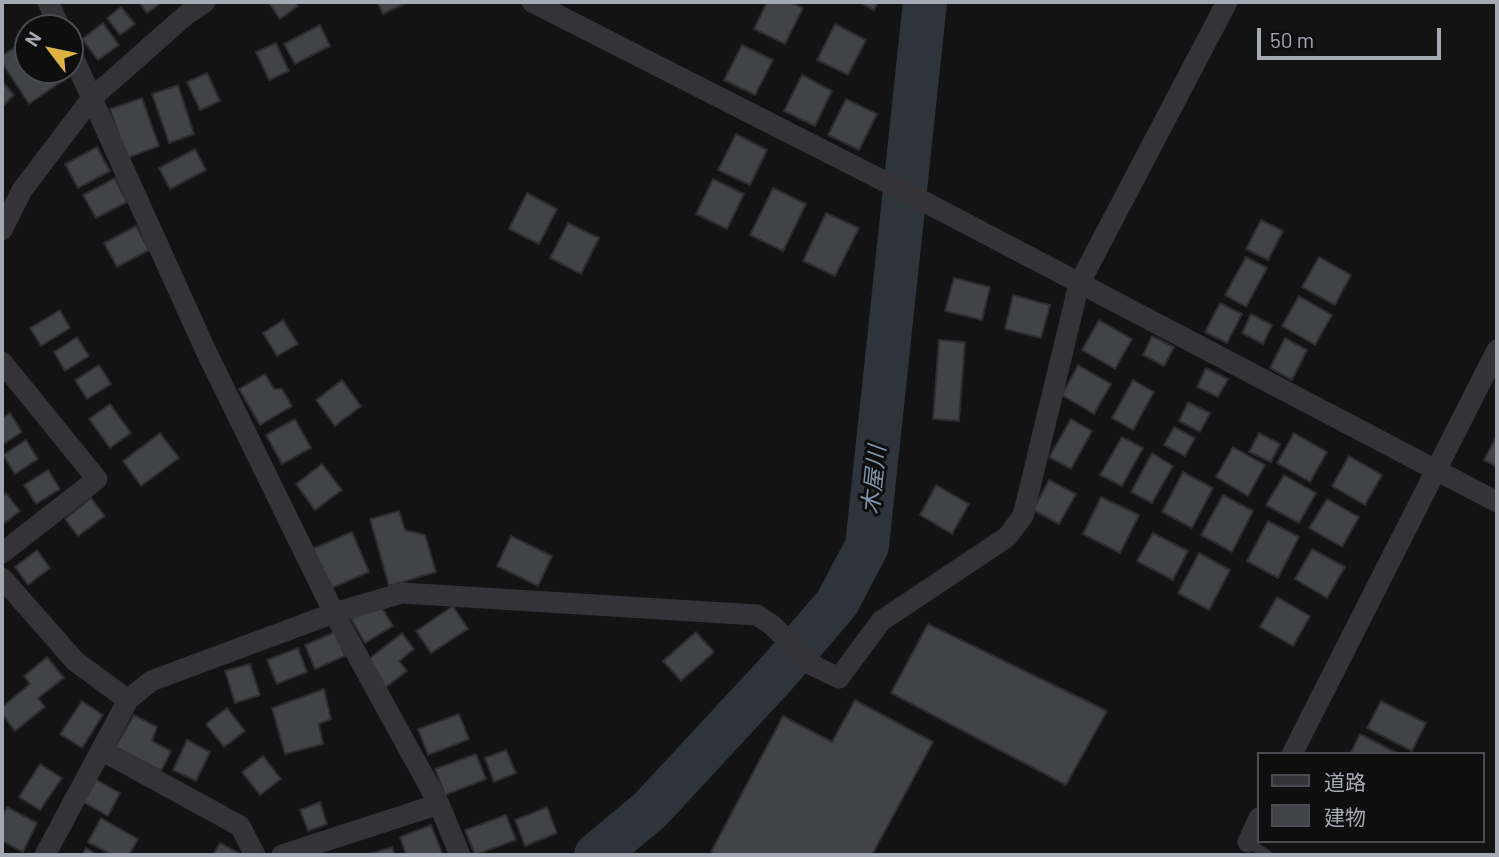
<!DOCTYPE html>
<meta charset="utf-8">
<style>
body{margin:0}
#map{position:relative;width:1499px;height:857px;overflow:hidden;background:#131314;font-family:Barlow,"Noto Sans JP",sans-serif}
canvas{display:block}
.frame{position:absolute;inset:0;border:4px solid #a5a9b3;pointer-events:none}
.legend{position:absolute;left:1257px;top:752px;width:228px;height:91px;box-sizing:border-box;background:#0e0e0f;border:2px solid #4a4c51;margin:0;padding:9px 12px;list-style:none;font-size:21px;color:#a5a9b3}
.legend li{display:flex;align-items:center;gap:14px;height:35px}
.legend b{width:35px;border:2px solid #4a4c51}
.north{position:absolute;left:14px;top:14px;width:70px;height:70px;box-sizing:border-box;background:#0e0e0f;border:2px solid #4a4c51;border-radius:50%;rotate:302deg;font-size:19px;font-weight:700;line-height:28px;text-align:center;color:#a5a9b3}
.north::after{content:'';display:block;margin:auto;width:24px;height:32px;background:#deb341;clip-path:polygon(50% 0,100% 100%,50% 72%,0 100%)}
.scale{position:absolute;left:1257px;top:28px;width:184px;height:32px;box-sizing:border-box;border:4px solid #a5a9b3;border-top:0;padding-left:9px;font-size:21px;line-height:24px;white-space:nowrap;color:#a5a9b3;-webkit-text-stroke:5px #0e0e0f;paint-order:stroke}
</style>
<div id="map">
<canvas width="1499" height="857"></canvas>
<div class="frame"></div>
<ul class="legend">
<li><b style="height:9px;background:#343438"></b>道路</li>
<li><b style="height:19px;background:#424347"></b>建物</li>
</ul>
<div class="north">N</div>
<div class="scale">50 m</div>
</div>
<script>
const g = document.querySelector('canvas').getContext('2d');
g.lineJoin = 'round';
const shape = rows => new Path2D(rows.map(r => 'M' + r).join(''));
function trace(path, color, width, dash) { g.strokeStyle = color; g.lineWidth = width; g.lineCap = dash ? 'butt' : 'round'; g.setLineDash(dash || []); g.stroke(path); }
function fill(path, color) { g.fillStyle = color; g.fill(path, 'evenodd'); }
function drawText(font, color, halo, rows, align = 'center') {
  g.font = font + ' Barlow,"Noto Sans JP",sans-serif'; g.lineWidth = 6; g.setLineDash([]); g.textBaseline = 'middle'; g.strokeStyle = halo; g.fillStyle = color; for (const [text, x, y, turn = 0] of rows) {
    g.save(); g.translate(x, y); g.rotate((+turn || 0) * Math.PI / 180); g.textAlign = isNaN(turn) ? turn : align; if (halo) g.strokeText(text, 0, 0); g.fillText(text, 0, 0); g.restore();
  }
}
trace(shape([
 [596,855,650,810,777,673,837,603,867,546,925,2]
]), '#2d343b', 44);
const building = shape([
 [139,2,162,2,147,13,139,2],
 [268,2,295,2,298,6,280,19,268,2],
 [377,2,408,2,383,14,377,2],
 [767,2,789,2,803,8,785,44,754,29,767,2],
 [859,2,878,2,874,10,859,2],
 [121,7,135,24,120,35,107,18,121,7],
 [103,23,119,45,98,60,82,39,103,23],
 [835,24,866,40,848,75,817,60,835,24],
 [320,25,330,46,295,64,284,44,320,25],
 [28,38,28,70,57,70,64,80,29,104,2,63,2,56,28,38],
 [276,43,289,71,269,80,256,52,276,43],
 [742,45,773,60,755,95,724,80,742,45],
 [207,73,220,101,200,110,187,82,207,73],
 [802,75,832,91,815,126,784,111,802,75],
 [2,81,14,95,2,107,2,81],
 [178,85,194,134,169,143,152,94,178,85],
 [142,98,159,146,127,158,110,109,142,98],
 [846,99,877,114,859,150,828,135,846,99],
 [736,134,767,150,750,185,718,170,736,134],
 [97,147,110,171,78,188,65,164,97,147],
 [195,149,206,170,170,189,159,168,195,149],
 [115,178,127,202,96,218,83,195,115,178],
 [713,179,744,194,727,229,696,214,713,179],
 [773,188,806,204,783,251,750,235,773,188],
 [527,193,557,209,539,244,509,229,527,193],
 [826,213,859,228,835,276,803,261,826,213],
 [1261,220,1283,231,1268,260,1246,249,1261,220],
 [568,223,599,238,581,274,550,258,568,223],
 [136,226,149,250,117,267,104,243,136,226],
 [1246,257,1267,268,1246,307,1225,295,1246,257],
 [1319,257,1351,275,1335,305,1302,287,1319,257],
 [954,278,990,287,982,320,945,311,954,278],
 [1013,295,1050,305,1041,338,1005,329,1013,295],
 [1299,296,1332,315,1315,345,1282,326,1299,296],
 [1220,303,1242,314,1227,343,1205,332,1220,303],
 [60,310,70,328,41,346,30,328,60,310],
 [1251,314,1272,325,1263,344,1242,333,1251,314],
 [283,320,298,344,277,356,263,333,283,320],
 [1099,320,1132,339,1115,369,1082,350,1099,320],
 [1152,336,1174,347,1164,366,1143,355,1152,336],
 [77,337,89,356,65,371,54,352,77,337],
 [1285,338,1307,350,1292,380,1270,368,1285,338],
 [939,340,965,342,959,421,933,419,939,340],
 [99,365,111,384,87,399,75,380,99,365],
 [1078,365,1111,384,1094,414,1062,395,1078,365],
 [1206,368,1228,379,1218,397,1197,387,1206,368],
 [265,374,274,389,282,389,292,406,260,425,239,389,265,374],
 [342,380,361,406,335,426,316,400,342,380],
 [1133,380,1154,392,1133,430,1112,418,1133,380],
 [1188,402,1210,413,1200,432,1179,421,1188,402],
 [110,404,131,433,110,448,89,419,110,404],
 [10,413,22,432,2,445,2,418,10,413],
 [295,419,311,448,282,464,266,435,295,419],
 [1071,419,1092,431,1071,469,1049,457,1071,419],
 [1174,427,1195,438,1185,456,1164,445,1174,427],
 [160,433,179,458,141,486,123,461,160,433],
 [1259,433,1280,444,1271,462,1249,452,1259,433],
 [1294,433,1327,452,1310,482,1277,463,1294,433],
 [1497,435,1497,467,1484,460,1497,435],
 [1122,437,1143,448,1122,486,1100,475,1122,437],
 [26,440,38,459,15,474,3,455,26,440],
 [1233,447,1265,465,1248,496,1216,477,1233,447],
 [1152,453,1173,466,1152,503,1131,492,1152,453],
 [1349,456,1382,475,1365,505,1332,486,1349,456],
 [322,464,342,490,315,510,296,484,322,464],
 [48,470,60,489,36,504,24,485,48,470],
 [1183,472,1213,488,1192,528,1162,512,1183,472],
 [1284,475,1316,493,1299,523,1266,505,1284,475],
 [1049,480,1076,494,1059,524,1033,510,1049,480],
 [936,485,969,504,952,534,920,515,936,485],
 [6,493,20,511,2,525,2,497,6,493],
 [1223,495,1253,511,1232,552,1201,535,1223,495],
 [1101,497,1139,515,1120,553,1083,534,1101,497],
 [91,498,105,516,78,536,65,519,91,498],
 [1327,499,1359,517,1342,547,1309,528,1327,499],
 [399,511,405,530,425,535,436,572,389,586,370,519,399,511],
 [1268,521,1299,537,1278,578,1247,561,1268,521],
 [352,532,369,572,329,589,312,549,352,532],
 [1153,533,1188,551,1173,580,1137,561,1153,533],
 [511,536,552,556,538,586,497,566,511,536],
 [1312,549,1345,567,1327,598,1295,579,1312,549],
 [37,550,50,568,28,585,15,567,37,550],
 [1199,553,1230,570,1209,610,1178,593,1199,553],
 [1277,597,1310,616,1293,646,1260,627,1277,597],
 [379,603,393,626,365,643,351,619,379,603],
 [453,606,468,629,431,653,416,631,453,606],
 [928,624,1107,711,1066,785,891,693,928,624],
 [335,632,345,656,315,669,305,645,335,632],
 [696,632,714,652,681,681,663,661,696,632],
 [402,633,414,649,399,661,407,671,385,688,365,662,402,633],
 [298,648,307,672,277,684,267,660,298,648],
 [47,657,64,678,38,698,45,707,15,731,2,714,2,707,30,684,24,676,47,657],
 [250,664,260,695,235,703,225,671,250,664],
 [324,689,331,719,319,724,323,744,285,754,272,708,324,689],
 [855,700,933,742,872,855,717,855,711,852,783,716,832,742,855,700],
 [82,701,103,715,82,748,60,734,82,701],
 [1381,701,1426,723,1412,751,1367,728,1381,701],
 [227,708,245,731,224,747,206,724,227,708],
 [459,714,469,739,428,755,418,729,459,714],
 [134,715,157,727,152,741,171,751,161,771,115,747,134,715],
 [1360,734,1399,754,1350,754,1360,734],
 [187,740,210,752,196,781,173,770,187,740],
 [506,750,516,773,494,782,485,758,506,750],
 [476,754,486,779,445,795,435,769,476,754],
 [263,756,281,779,260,795,242,772,263,756],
 [40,764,62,778,40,810,19,797,40,764],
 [95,779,120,793,108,816,83,802,95,779],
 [320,802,327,824,308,831,300,810,320,802],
 [7,807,37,823,23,852,2,841,2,817,7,807],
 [547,807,557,833,525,846,515,820,547,807],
 [506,815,516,840,475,855,465,830,506,815],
 [101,818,138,839,129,855,112,855,88,842,101,818],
 [431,825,443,855,406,855,400,837,431,825],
 [220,843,242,855,213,855,220,843],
 [392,847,395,855,366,855,392,847],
 [86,848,98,855,82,855,86,848]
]);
fill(building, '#424347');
trace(building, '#2d2d30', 2);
trace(shape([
 [1248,842,1267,855]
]), '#343438', 10);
trace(shape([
 [48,2,60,28],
 [532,2,923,201,1497,502],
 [70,50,205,349,334,613,439,804,460,855],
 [2,230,22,190,92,98,187,14,205,2],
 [2,362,97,479,2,553],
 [2,578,75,661,128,700],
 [101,750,240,826,255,855],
 [1292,754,1497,350],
 [1248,842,1259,818],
 [45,855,128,700,151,681,334,613,402,593,757,615,772,625,812,665,839,678,881,621,1007,537,1023,516,1079,284,1227,2],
 [282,855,439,804]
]), '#343438', 21);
drawText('italic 23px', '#8094ab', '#0e0e0f', [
 ["木屋川",874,480,-84]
]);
</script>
